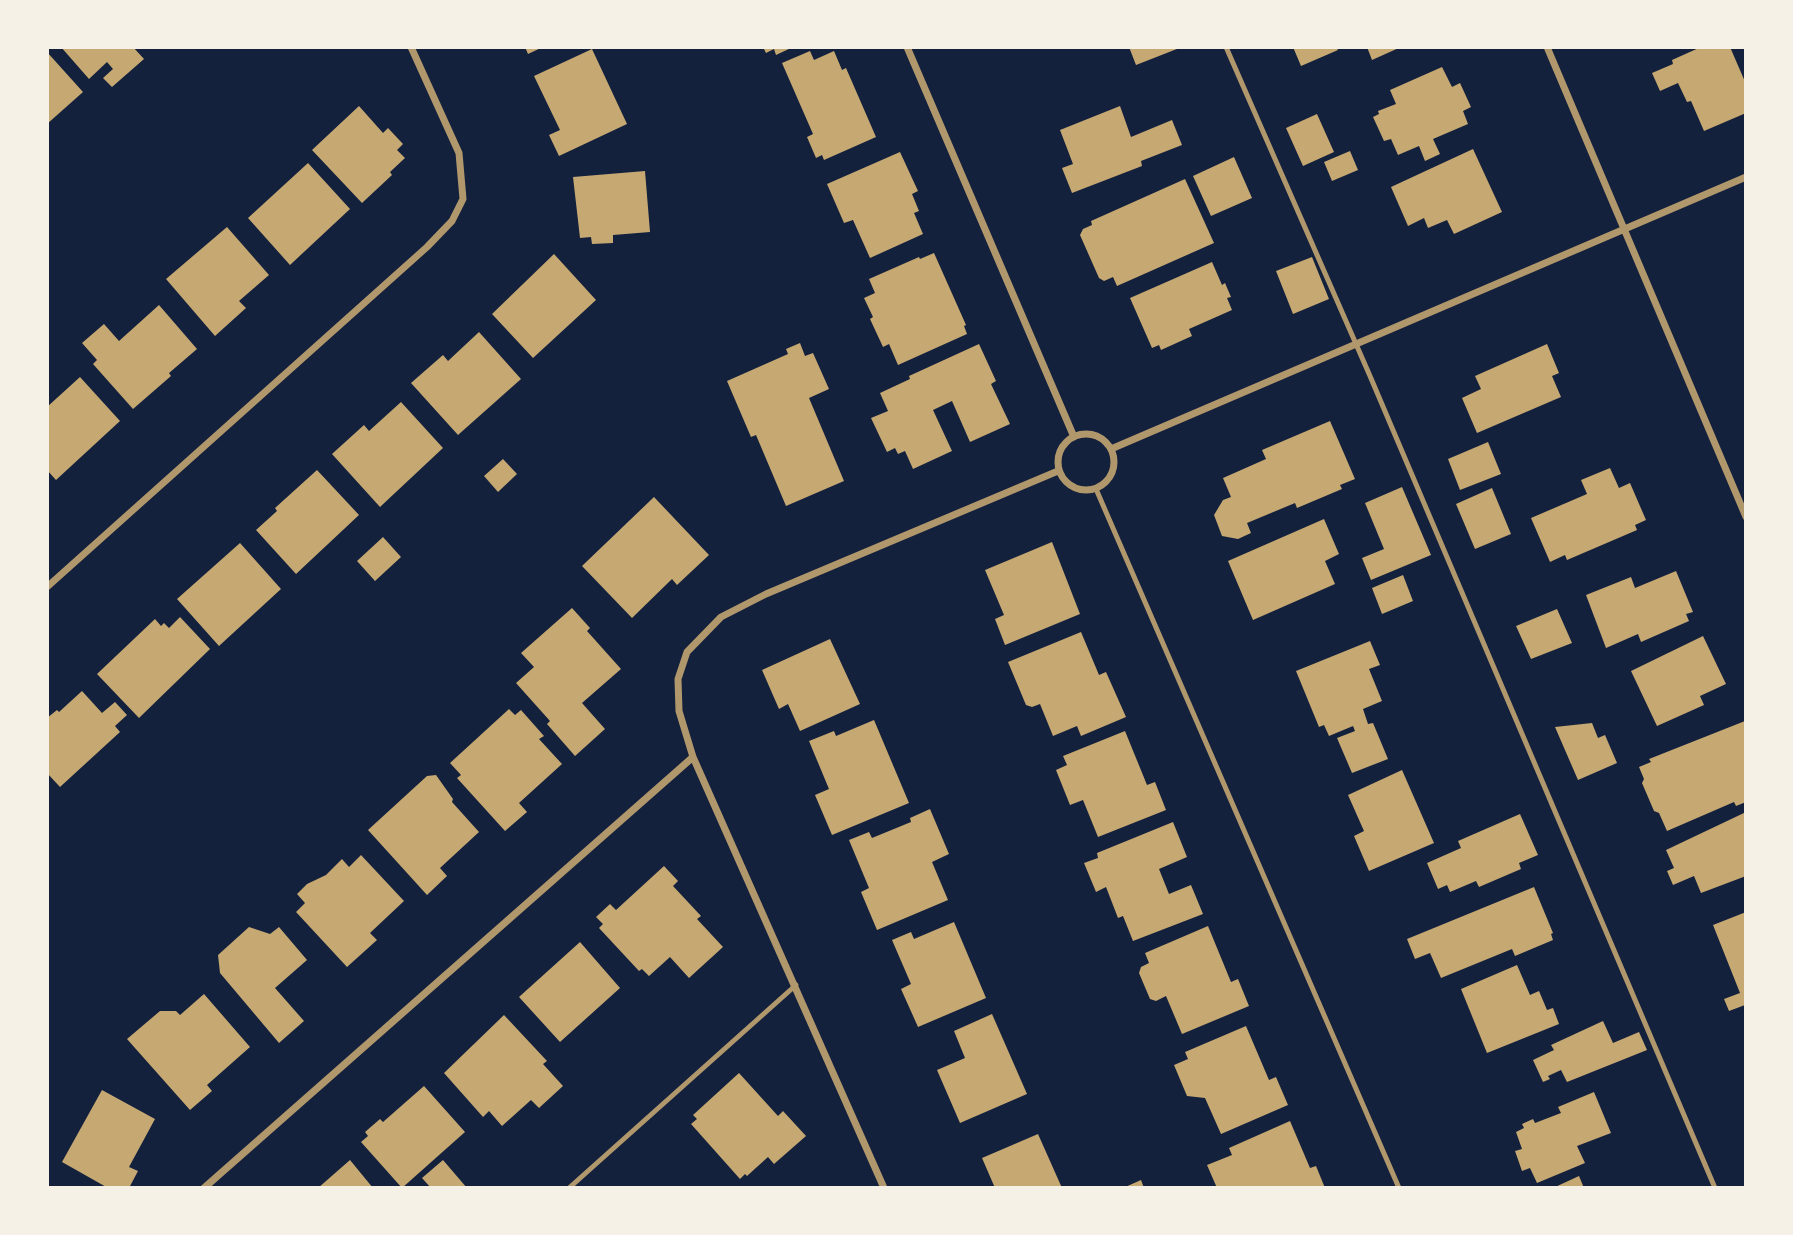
<!DOCTYPE html>
<style>
body{margin:0}
#map{position:relative;width:1793px;height:1235px;overflow:hidden;background:#14213d;font-family:Manrope,sans-serif}
canvas{display:block}
.frame{position:absolute;inset:0;border:49px solid #f6f1e7;pointer-events:none}
</style>
<div id="map">
<canvas width="1793" height="1235"></canvas>
<div class="frame"></div>
</div>
<script>
const g = document.querySelector('canvas').getContext('2d');
g.lineJoin = 'round';
function fill(path, color) { g.fillStyle = color; g.fill(path, 'evenodd'); }
const shape = rows => new Path2D(rows.map(r => 'M' + r).join(''));
function trace(path, color, width, dash) { g.strokeStyle = color; g.lineWidth = width; g.lineCap = dash ? 'butt' : 'round'; g.setLineDash(dash || []); g.stroke(path); }
fill(shape([
 [61,47,133,47,144,59,112,87,103,78,113,69,107,62,89,79],
 [525,47,543,47,528,54],
 [763,47,793,47,776,55,774,49,766,53],
 [1129,47,1182,47,1136,65],
 [1293,47,1336,47,1338,50,1301,66],
 [1367,47,1401,47,1372,60],
 [1701,47,1730,47,1746,84,1746,113,1704,131,1691,101,1687,102,1678,83,1660,91,1652,73,1673,64,1672,60],
 [592,49,627,124,559,156,549,135,560,130,534,76],
 [810,51,814,60,834,51,842,70,846,68,876,137,824,160,822,155,816,158,807,137,813,134,782,63],
 [47,52,83,92,47,124],
 [1442,67,1452,87,1460,83,1471,107,1463,111,1468,124,1433,139,1440,154,1425,161,1419,146,1398,155,1391,139,1384,141,1373,117,1379,114,1378,111,1396,104,1390,90],
 [359,106,383,133,388,128,403,144,397,150,405,158,390,172,392,175,362,203,312,150],
 [1120,106,1131,137,1172,120,1182,145,1141,161,1142,166,1072,193,1062,168,1073,164,1060,130],
 [1317,114,1334,152,1303,166,1286,128],
 [1473,149,1502,212,1454,234,1447,220,1428,228,1424,218,1408,226,1391,187],
 [1350,151,1358,170,1332,181,1324,162],
 [900,152,918,191,912,194,919,211,914,213,923,234,870,258,853,220,844,223,827,184],
 [1234,157,1252,198,1211,216,1193,176],
 [308,163,350,209,290,265,248,218],
 [645,171,650,232,613,235,613,243,592,244,591,237,580,238,573,177],
 [1185,179,1214,243,1117,286,1113,277,1104,281,1099,278,1080,235,1083,229,1092,225,1091,221],
 [227,227,269,275,239,301,246,308,215,336,166,279],
 [934,253,966,325,964,326,967,334,898,365,889,344,883,347,870,319,873,317,864,298,875,293,869,279,919,257,920,259],
 [554,254,596,300,533,358,492,314],
 [1312,257,1329,299,1293,314,1276,271],
 [1212,262,1222,285,1225,283,1231,297,1227,298,1232,310,1189,329,1192,336,1161,350,1159,345,1152,348,1130,298],
 [159,305,197,349,169,373,171,376,133,409,93,364,97,360,82,343,104,324,119,341],
 [479,332,521,379,458,435,411,383,443,355,448,361],
 [800,343,805,356,813,353,829,389,809,398,844,481,786,506,756,435,751,437,727,381,788,354,786,349],
 [979,344,996,381,991,384,1010,424,970,442,952,401,933,410,952,451,913,469,905,451,898,454,895,448,887,452,871,418,888,411,880,393,910,379,909,376],
 [1547,344,1559,373,1552,376,1561,397,1477,433,1462,398,1481,389,1475,376],
 [80,377,120,421,56,480,47,470,47,407],
 [401,402,443,448,380,507,332,454,364,425,369,431],
 [1330,421,1355,479,1340,485,1342,489,1297,508,1295,503,1247,523,1251,533,1238,539,1222,536,1214,515,1223,500,1231,497,1223,478,1266,459,1262,450],
 [1488,442,1501,474,1460,490,1448,459],
 [503,459,517,474,498,492,484,476],
 [1610,468,1619,488,1630,483,1646,520,1635,525,1637,530,1567,560,1565,555,1550,562,1531,518,1587,494,1581,480],
 [317,470,359,515,296,574,256,530,277,511,275,508],
 [1402,487,1431,555,1371,580,1362,558,1384,549,1365,503],
 [1492,488,1511,534,1475,549,1456,504],
 [654,497,709,555,677,585,672,579,632,618,582,566],
 [1324,519,1339,554,1325,561,1335,584,1253,620,1228,561],
 [383,537,401,557,375,581,357,561],
 [1052,542,1080,614,1005,645,995,619,1004,615,985,570],
 [240,543,281,589,219,646,177,599],
 [1676,571,1693,612,1686,614,1689,621,1641,642,1638,634,1606,648,1586,595,1631,577,1635,588],
 [1403,575,1413,601,1382,614,1372,588],
 [572,608,590,628,587,631,621,669,582,703,605,729,575,756,547,724,550,721,516,683,534,667,521,653],
 [1557,609,1572,643,1531,659,1516,626],
 [180,617,210,649,139,718,97,674,155,619,161,626,164,623,169,628],
 [1081,632,1099,675,1106,672,1126,717,1081,736,1077,726,1053,736,1040,704,1032,707,1026,705,1008,662],
 [1703,636,1726,684,1700,696,1704,705,1657,726,1631,671],
 [830,639,860,704,800,731,788,704,779,709,762,670],
 [1370,641,1380,665,1369,669,1382,701,1363,709,1368,724,1373,723,1388,759,1352,773,1337,738,1355,731,1353,726,1329,736,1324,725,1319,727,1296,671],
 [82,691,102,713,115,702,127,715,115,726,120,732,60,787,47,773,47,718,57,710,59,712],
 [509,709,515,715,521,710,544,736,539,739,562,764,519,803,527,812,505,831,457,778,461,775,450,763],
 [874,720,909,803,832,835,815,795,829,789,809,741,834,731,836,736],
 [1745,721,1746,802,1736,806,1734,802,1667,831,1659,813,1654,811,1642,783,1644,779,1639,767,1651,762,1649,759],
 [1592,723,1598,738,1605,735,1617,763,1578,780,1555,727],
 [1125,731,1147,785,1155,782,1166,810,1098,837,1083,800,1070,805,1056,770,1067,765,1063,756],
 [1402,770,1434,843,1369,871,1354,836,1364,831,1348,795],
 [436,775,453,799,452,802,479,832,440,868,447,876,427,895,368,830,427,776],
 [930,809,949,854,932,862,948,900,877,930,861,892,869,888,849,840,869,832,872,838,911,822,910,818],
 [1746,812,1746,876,1701,893,1694,876,1673,885,1667,871,1674,868,1666,850],
 [1520,814,1538,855,1519,863,1521,869,1479,887,1476,881,1450,892,1447,885,1438,889,1427,863,1461,848,1458,841],
 [1173,822,1187,857,1159,869,1169,894,1191,885,1203,914,1133,941,1123,916,1118,918,1106,887,1096,892,1084,863,1098,858,1097,853],
 [361,855,404,901,370,933,377,940,347,967,296,912,305,903,297,894,307,884,326,875,342,859,349,867],
 [664,866,678,881,673,886,701,916,697,919,723,947,689,978,670,957,649,976,642,969,639,971,599,928,603,924,596,917,610,904,616,910],
 [1534,887,1553,933,1551,934,1553,940,1515,956,1512,949,1441,978,1430,953,1415,959,1407,939],
 [1746,912,1745,1005,1729,1011,1724,999,1740,993,1713,925],
 [954,922,986,998,918,1027,901,989,911,984,892,940,911,932,914,939],
 [1208,926,1231,982,1238,979,1249,1006,1182,1034,1166,996,1156,1001,1150,999,1139,973,1141,967,1149,963,1145,953],
 [249,927,270,934,279,927,307,960,275,988,304,1021,279,1043,220,973,218,955],
 [580,942,620,988,560,1042,519,997],
 [1517,965,1530,995,1539,991,1547,1010,1553,1008,1559,1024,1487,1053,1461,989],
 [204,994,250,1047,207,1085,212,1091,190,1110,127,1039,160,1011,176,1011,180,1015],
 [992,1014,1027,1094,960,1123,937,1070,965,1058,954,1031],
 [504,1015,547,1061,543,1064,563,1086,539,1108,531,1100,502,1126,489,1111,483,1117,444,1073],
 [1603,1021,1613,1043,1639,1032,1647,1050,1567,1082,1561,1070,1548,1076,1550,1079,1543,1082,1533,1060,1554,1050,1551,1045],
 [1246,1026,1269,1080,1276,1077,1288,1105,1221,1134,1205,1098,1187,1096,1174,1065,1188,1059,1185,1052],
 [739,1073,778,1116,783,1111,806,1136,774,1164,768,1157,747,1176,745,1174,740,1179,691,1124,697,1119,693,1115],
 [424,1086,465,1132,402,1188,361,1142,368,1136,365,1132,380,1119,383,1122],
 [102,1090,155,1119,129,1167,138,1171,129,1188,108,1188,62,1162],
 [1594,1092,1611,1133,1577,1146,1585,1163,1537,1183,1530,1168,1522,1171,1515,1151,1522,1149,1516,1132,1524,1128,1522,1124,1533,1119,1535,1123,1561,1113,1558,1107],
 [1290,1121,1310,1168,1316,1166,1325,1188,1217,1188,1207,1165,1232,1155,1229,1148],
 [1038,1134,1062,1188,995,1188,982,1158],
 [350,1160,373,1188,318,1188],
 [443,1160,467,1188,431,1188,422,1178],
 [1579,1176,1584,1188,1553,1188],
 [1141,1180,1144,1188,1123,1188]
]), '#c6a872');
trace(shape([
 [1226,47,1370,376,1715,1188],
 [1096,489,1399,1188],
 [569,1188,796,985]
]), '#b1986c', 5);
trace(shape([
 [907,47,1074,437],
 [1547,47,1746,517],
 '1058 462a28 28 0 1 1 56 0a28 28 0 1 1-56 0Z',
 [1111,449,1746,177],
 [47,587,427,247,452,221,463,199,459,153,411,47],
 [693,757,884,1188],
 [204,1188,693,757,679,711,678,679,687,652,721,617,766,594,1058,471]
]), '#b1986c', 7);
</script>
